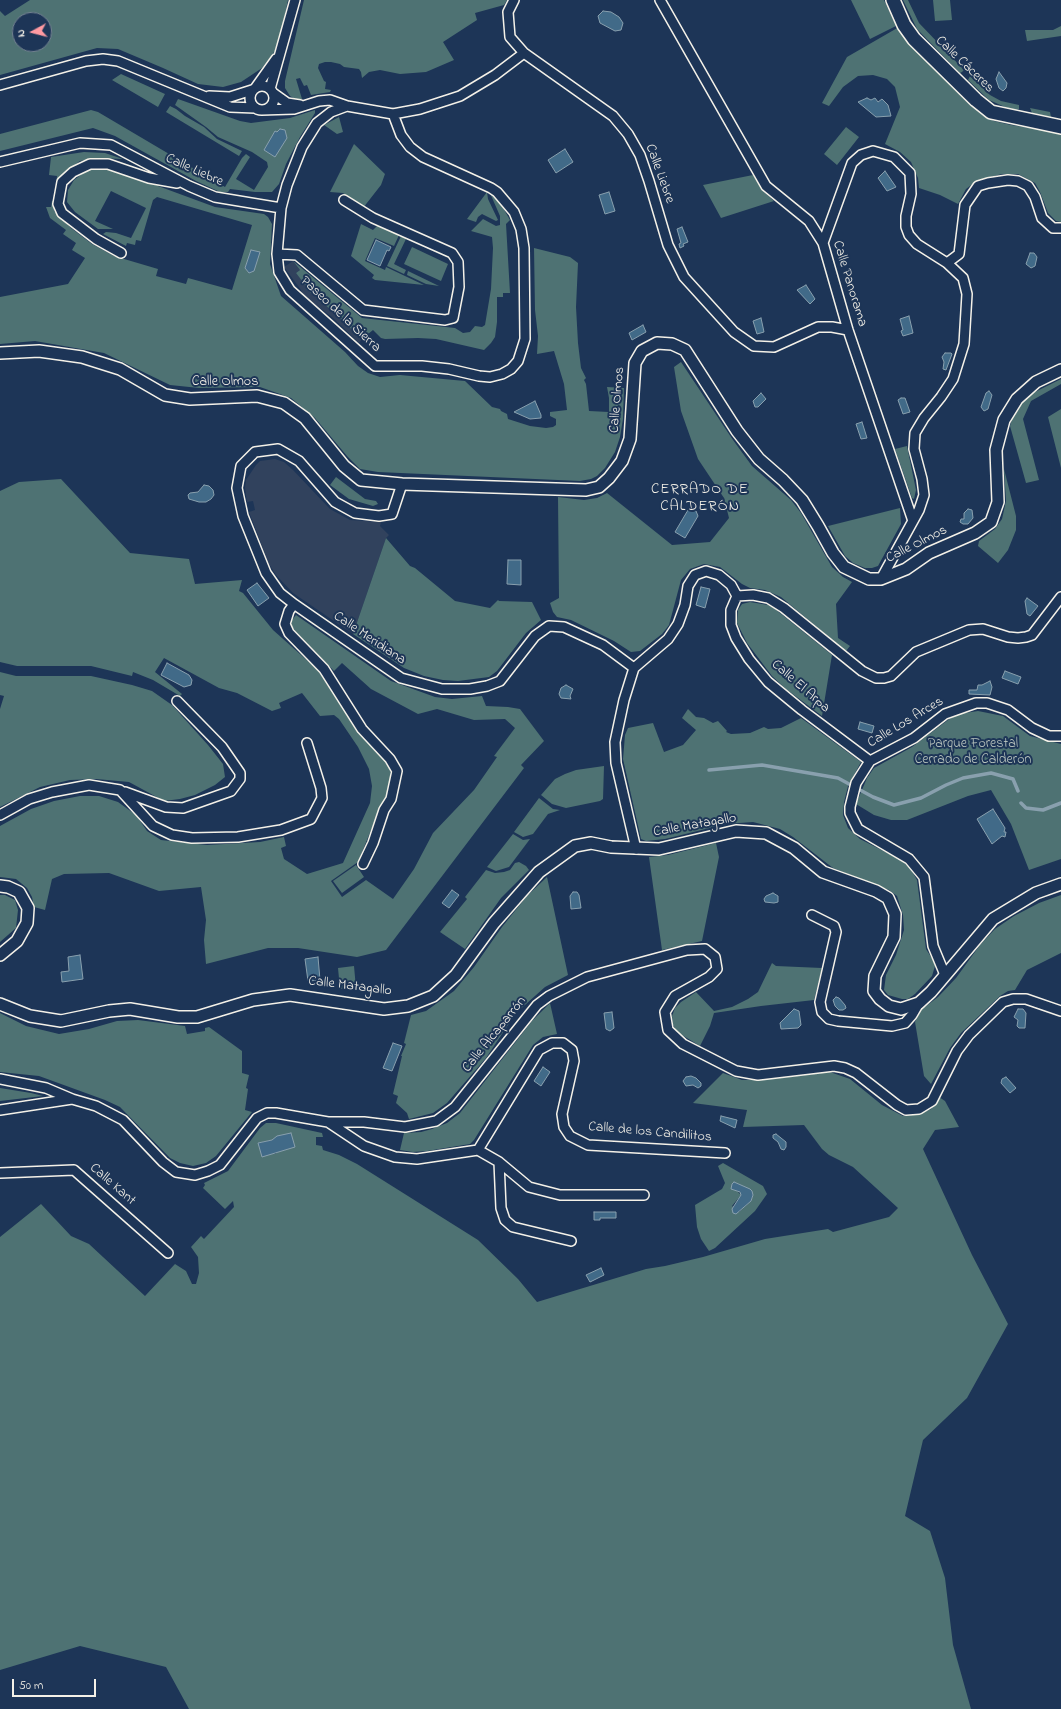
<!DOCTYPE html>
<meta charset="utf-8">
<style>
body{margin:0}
#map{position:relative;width:1061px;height:1709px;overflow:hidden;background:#1d3557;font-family:"Indie Flower",sans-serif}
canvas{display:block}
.north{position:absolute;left:12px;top:12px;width:40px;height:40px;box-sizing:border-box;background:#1d3557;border:1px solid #738091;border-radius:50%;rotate:263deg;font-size:11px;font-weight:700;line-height:16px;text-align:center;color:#f4f1e8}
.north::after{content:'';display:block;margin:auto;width:14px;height:18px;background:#ff9aa2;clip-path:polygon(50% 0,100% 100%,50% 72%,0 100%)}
.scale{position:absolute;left:12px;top:1679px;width:84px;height:18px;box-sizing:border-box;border:2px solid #f4f1e8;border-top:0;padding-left:5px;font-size:12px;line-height:14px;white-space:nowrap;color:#f4f1e8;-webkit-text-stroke:3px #1d3557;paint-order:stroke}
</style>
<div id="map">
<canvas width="1061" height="1709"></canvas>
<div class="north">N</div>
<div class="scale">50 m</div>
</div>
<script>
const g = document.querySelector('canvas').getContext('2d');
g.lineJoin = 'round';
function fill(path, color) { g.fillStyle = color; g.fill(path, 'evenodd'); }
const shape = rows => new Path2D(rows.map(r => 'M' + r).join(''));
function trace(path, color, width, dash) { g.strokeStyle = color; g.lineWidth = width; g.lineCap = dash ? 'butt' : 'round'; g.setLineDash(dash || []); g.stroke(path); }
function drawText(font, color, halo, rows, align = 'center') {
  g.font = font + ' "Indie Flower",sans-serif'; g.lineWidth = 4; g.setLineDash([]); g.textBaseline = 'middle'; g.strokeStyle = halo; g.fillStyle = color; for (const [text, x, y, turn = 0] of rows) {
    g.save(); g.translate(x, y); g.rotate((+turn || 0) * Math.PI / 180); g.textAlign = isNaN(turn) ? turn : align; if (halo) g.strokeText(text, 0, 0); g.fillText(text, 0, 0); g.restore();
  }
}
fill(shape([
 [293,261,300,270,296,273,320,300,362,339,359,343,333,318,302,294,301,290,284,267],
 [275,459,284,462,293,470,330,509,350,520,381,522,380,526,389,535,386,538,353,634,293,593,276,575,269,564,249,512,255,510,253,501,247,502,245,488,246,480,256,465,260,461]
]), '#31425d');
fill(shape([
 [30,0,288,0,278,47,262,68,241,82,223,87,198,84,163,68,118,49,97,48,0,75,0,11,5,16],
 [20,20,44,20,44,44,20,44],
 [304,0,507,0,504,5,475,13,477,20,443,42,454,60,426,72,400,74,380,70,369,72,362,78,361,72,359,69,344,67,340,64,331,62,325,62,319,64,318,68,324,81,326,82,325,89,331,90,330,92,311,95,307,85,304,86,300,78,296,79,302,99,295,99,290,96,285,88,285,81],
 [851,0,884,0,896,26,870,39],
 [903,0,908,0,919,23,964,70,962,72,960,73,917,29],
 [933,0,950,0,952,20,935,21],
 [1061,26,1061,36,1027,41,1025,30,1053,30],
 [899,27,921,55,966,101,982,115,994,121,1011,125,1061,133,1061,222,1056,221,1048,213,1040,192,1035,183,1018,174,1002,174,978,180,966,189,958,204,940,195,919,188,918,178,911,162,900,152,885,144,900,107,895,87,887,79,873,75,858,76,843,87,829,106,822,103,847,57],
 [121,74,165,94,158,107,112,80],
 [970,76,990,95,1001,101,1019,105,1019,109,1016,110,1005,107,989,100,968,80],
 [178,99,240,121,251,123,290,118,315,110,315,113,300,137,286,164,279,184,272,192,255,192,230,189,228,192,220,192,196,181,115,136,93,128,0,151,0,134,91,110,98,112,225,187,242,158,246,154,250,157,236,179,254,190,268,167,267,162,252,152,218,137,206,127,175,105],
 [170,106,176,109,185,116,204,127,217,139,242,151,239,156,166,112],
 [1030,108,1050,112,1051,117,1032,113],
 [339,117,343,132,337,134,324,125],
 [846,127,859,137,837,165,824,154],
 [354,144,385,174,381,185,363,208,343,193,330,192],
 [84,152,105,153,123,159,99,158,80,161,65,172,56,188,57,176,49,175,51,157],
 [98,168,113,169,158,184,158,186,215,207,264,214,268,217,272,224,270,264,281,296,345,352,358,366,368,373,380,377,400,375,465,381,492,407,500,409,501,411,507,414,508,419,530,426,546,428,553,427,556,425,556,419,550,416,550,412,567,410,564,384,554,351,537,354,538,336,535,310,534,248,570,257,578,263,576,307,578,343,581,368,586,378,584,380,586,384,589,411,609,412,609,398,607,387,624,388,623,419,620,437,615,452,605,468,597,476,591,479,580,481,378,472,360,469,347,456,315,418,291,398,260,387,199,388,170,385,104,353,35,341,0,344,0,297,68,284,85,258,72,250,76,243,63,234,66,230,50,218,46,207,51,207,52,201,54,201,54,211,71,228,92,244,114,256,158,269,156,276,186,284,188,278,232,290,252,225,157,197,153,200,141,241,136,240,135,245,127,243,126,246,103,234,106,232,116,233,131,238,146,208,111,191,95,221,113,229,98,229,75,212,67,202,68,190,74,180,86,171],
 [753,175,764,192,774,201,721,218,703,185],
 [487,192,488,199,498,220,496,221,482,214,478,217,476,222,467,219],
 [490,193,502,206,510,220,506,224,510,293,503,293,503,297,497,297,497,322,495,337,491,343,484,350,436,339,418,338,385,339,381,338,373,330,362,339,320,300,306,289,306,286,296,273,300,270,293,261,362,318,455,328,463,333,470,332,475,326,482,327,485,325,491,289,493,248,492,237,471,231,483,219,496,226,500,225,500,216],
 [361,224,373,230,377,226,381,226,399,235,394,246,375,238,365,261,385,270,386,267,424,285,375,280,372,278,374,275,351,256],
 [401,236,406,239,394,264,406,270,404,274,387,266],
 [412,247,448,264,441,281,404,264],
 [408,271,439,286,426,284,407,275],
 [681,362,733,440,752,466,791,500,801,513,832,567,843,577,852,582,836,604,838,638,850,646,846,651,781,597,765,590,750,588,742,584,720,567,704,564,690,569,681,580,669,625,662,634,640,651,631,652,614,641,571,620,557,617,553,612,550,603,559,598,558,497,584,500,597,498,607,493,672,545,710,542,729,518,724,498,698,459,681,411,674,367],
 [1061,379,1061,384,1031,401,1023,419,1039,480,1026,483,1010,426,1013,416,1022,403,1033,393],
 [1061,409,1061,468,1048,417],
 [907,446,916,490,914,499,912,498,895,449],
 [1004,469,1016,516,1016,530,1008,550,998,563,978,546,979,541,995,529,1002,519,1006,501],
 [336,477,365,499,376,501,378,504,373,506,349,499,330,485],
 [61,479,130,553,189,559,195,584,242,580,239,591,243,593,273,630,318,670,358,731,384,758,390,768,391,779,387,798,380,808,358,862,331,881,342,897,366,880,393,899,414,869,433,833,474,790,497,757,494,756,515,728,505,719,474,720,437,709,418,714,371,689,342,663,334,671,296,632,291,625,292,620,296,615,391,681,435,697,452,699,482,696,486,706,508,707,520,709,544,741,521,765,524,768,386,950,357,957,298,948,268,948,206,964,204,940,206,920,201,887,159,891,109,873,64,874,52,879,45,910,34,907,32,897,27,888,16,879,0,877,0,826,31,809,54,801,80,796,99,796,118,802,136,815,147,831,161,840,207,845,260,842,284,837,286,846,281,848,284,859,307,874,343,863,370,803,372,786,369,769,358,747,339,719,334,715,320,716,302,693,279,703,281,708,272,711,237,693,219,688,164,658,155,672,182,694,180,696,153,680,133,672,132,676,91,666,17,666,0,662,0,491,19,482],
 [900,508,901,524,878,566,872,568,865,568,853,563,845,556,828,526],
 [386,538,410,566,415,568,455,601,490,608,498,600,499,601,532,602,541,620,526,633,497,671,489,677,458,681,443,680,424,676,404,668,353,634],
 [750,602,768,605,775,609,832,655,822,716,786,689,772,676,747,643,737,623,738,610,742,604],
 [0,672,16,676,91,676,132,685,152,691,172,705,208,745,223,764,225,777,215,785,195,795,180,799,164,801,129,782,96,779,70,780,40,787,0,807,0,709,4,696,0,695],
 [688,709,696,717,704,718,713,723,718,721,727,731,726,732,731,734,750,733,764,727,768,729,781,728,801,718,861,762,848,786,844,802,843,815,848,828,860,839,901,860,910,868,917,880,926,949,933,960,935,966,932,976,915,994,908,999,902,999,888,995,884,990,886,975,896,955,904,930,903,915,897,896,889,890,833,868,793,837,780,829,753,822,726,824,665,839,646,841,641,839,623,759,625,735,628,728,653,723,664,752,683,745,696,730,682,718],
 [978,711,1003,716,1030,736,1061,744,1061,859,1029,870,1011,824,991,790,968,796,907,820,891,820,874,815,856,804,867,778,874,768,912,747,948,720,958,714],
 [604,766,603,799,600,801,566,808,552,804,541,795,555,779,565,774,576,770],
 [539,798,553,809,560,810,548,814,533,834,523,837,514,832],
 [513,834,523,840,530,839,509,867,496,871,487,867],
 [716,843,719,857,702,941,662,950,649,857,668,855],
 [519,862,526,866,529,870,501,898,465,949,440,932,467,899,465,897,486,870,495,873,504,872,510,870,515,863],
 [356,865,364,877,342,893,333,881],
 [547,877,568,975,545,987,516,1013,486,1058,447,1103,433,1113,409,1119,407,1113,396,1103,398,1096,393,1094,402,1056,401,1056,406,1044,404,1043,411,1015,426,1011,454,991,474,967,502,927,527,896],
 [0,895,5,895,15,900,18,910,16,928,0,942],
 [1061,895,1061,953,1027,970,1015,990,1008,991,1000,996,961,1033,950,1048,931,1084,924,1076,915,1022,921,1010,938,997,956,978,980,945,995,929,1014,916,1039,903],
 [772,963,776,966,822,968,814,1000,761,1006,714,1013,710,1026,700,1046,677,1032,673,1025,672,1016,675,1008,681,1002,696,992,714,1011,732,1007,748,999,758,992],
 [354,966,356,988,340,989,338,968],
 [550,1003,557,1034,543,1037,533,1045,474,1140,470,1144,427,1151,413,1152,400,1150,404,1133,421,1132,432,1129,447,1123,460,1113,532,1021],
 [0,1013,26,1026,59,1034,89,1029,117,1021,138,1020,185,1026,187,1034,205,1031,205,1028,209,1027,242,1051,242,1073,249,1075,246,1088,248,1089,245,1110,252,1112,216,1156,206,1163,193,1166,180,1163,170,1158,120,1107,105,1100,39,1076,0,1072],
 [830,1072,850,1079,882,1105,903,1116,920,1114,931,1109,939,1097,945,1101,959,1127,935,1130,923,1149,972,1255,1008,1324,967,1398,923,1440,905,1516,930,1531,945,1578,953,1645,971,1709,189,1709,166,1667,80,1646,0,1670,0,1237,41,1204,71,1236,89,1244,145,1296,175,1264,186,1271,192,1284,196,1284,199,1273,198,1257,191,1247,201,1236,204,1239,234,1207,233,1201,225,1209,203,1188,205,1185,204,1183,228,1171,260,1128,266,1123,276,1123,322,1133,323,1137,316,1137,316,1145,322,1146,323,1150,339,1155,357,1164,478,1240,518,1279,537,1302,646,1269,665,1266,703,1257,765,1239,828,1229,833,1232,889,1217,898,1208,853,1167,829,1155,822,1149,804,1125,743,1127,747,1110,693,1103,723,1073,742,1080,772,1079],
 [272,1140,280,1150,275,1154,258,1143],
 [0,1088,31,1093,43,1096,0,1101],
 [723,1163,763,1186,767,1194,755,1211,715,1248,709,1251,701,1239,697,1227,695,1205,722,1189,725,1183,718,1166],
 [737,1191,753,1195,751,1201,739,1212,732,1206,741,1195]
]), '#4e7273');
const water = shape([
 [603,11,611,12,619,17,623,23,621,30,615,31,600,23,598,16,603,11],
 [999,72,1007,83,1006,88,1003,91,999,88,996,79,999,72],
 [867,98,871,100,875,98,878,102,882,99,888,105,891,116,876,117,858,102,867,98],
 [280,129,285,130,287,138,275,157,264,150,275,131,277,132,280,129],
 [565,149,573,162,556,173,548,160,565,149],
 [885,171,896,187,887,191,878,178,885,171],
 [609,192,615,211,605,214,599,195,609,192],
 [682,227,688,242,683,244,684,246,680,248,679,244,681,243,677,229,682,227],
 [376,240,391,247,389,251,387,250,380,266,367,260,376,240],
 [251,250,260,252,254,271,249,273,245,268,251,250],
 [1030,253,1034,253,1037,257,1035,266,1031,268,1026,264,1030,253],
 [806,285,815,299,810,304,797,290,806,285],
 [909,316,913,333,903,336,901,331,903,330,900,319,909,316],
 [761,318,764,332,757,334,753,321,761,318],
 [643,325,646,332,632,340,629,333,643,325],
 [945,353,951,353,952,354,946,370,943,369,944,362,942,357,945,353],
 [989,391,992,395,988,409,984,411,981,407,986,393,989,391],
 [761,393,766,399,758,407,755,407,753,401,761,393],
 [901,398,905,398,910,412,903,414,898,400,901,398],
 [535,401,541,415,541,418,530,419,514,412,535,401],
 [862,422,867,438,861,439,856,424,862,422],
 [204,485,209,486,213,490,214,495,211,499,206,502,199,502,189,499,188,495,190,493,198,492,204,485],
 [693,509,696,511,698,516,685,538,675,532,688,510,693,509],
 [968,509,972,510,973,518,968,524,963,524,960,522,961,519,964,519,964,513,968,509],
 [508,560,521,560,521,585,507,584,508,560],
 [257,583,269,598,258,606,247,590,257,583],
 [701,587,710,589,705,608,696,605,701,587],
 [1027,598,1038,606,1030,616,1027,614,1025,601,1027,598],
 [167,663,189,675,192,680,191,685,184,687,161,675,167,663],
 [1005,671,1021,677,1018,684,1002,678,1005,671],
 [990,681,992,687,990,695,969,694,969,690,977,690,978,685,982,685,990,681],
 [566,685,573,689,570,696,571,699,561,698,559,694,561,688,566,685],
 [860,722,874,726,872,733,858,729,860,722],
 [993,809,1005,828,1004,832,1006,832,1005,837,1002,836,992,844,977,819,993,809],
 [452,890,459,895,449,908,442,903,452,890],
 [573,892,577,892,579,895,581,908,571,909,570,896,573,892],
 [773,893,778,896,778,902,774,903,765,902,764,899,766,896,773,893],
 [80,955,83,979,62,982,61,972,69,971,68,957,80,955],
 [318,957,320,980,308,981,305,959,318,957],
 [836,997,839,998,845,1005,846,1008,843,1010,839,1010,835,1006,833,1000,836,997],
 [794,1009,799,1011,801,1025,798,1028,781,1029,780,1023,794,1009],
 [1018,1009,1023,1009,1026,1013,1025,1028,1019,1028,1017,1026,1018,1020,1014,1017,1018,1009],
 [612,1012,614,1028,610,1031,606,1029,604,1013,612,1012],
 [393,1043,402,1046,392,1071,383,1068,393,1043],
 [543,1067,550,1072,541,1086,534,1081,543,1067],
 [686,1077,691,1076,696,1078,701,1083,701,1086,698,1088,693,1085,686,1086,683,1081,686,1077],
 [1006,1077,1016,1088,1010,1093,1001,1083,1002,1079,1006,1077],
 [721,1116,737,1120,735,1128,720,1121,721,1116],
 [291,1133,295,1147,262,1157,258,1143,272,1140,277,1136,291,1133],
 [776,1134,786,1142,786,1147,784,1150,781,1149,778,1142,773,1138,773,1135,776,1134],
 [734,1182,750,1189,752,1191,753,1195,751,1201,736,1214,733,1213,732,1209,741,1195,740,1192,731,1189,732,1184,734,1182],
 [594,1212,616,1212,616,1218,600,1218,600,1220,594,1220,594,1212],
 [601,1268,604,1275,590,1282,586,1275,601,1268]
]);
fill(water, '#416a88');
trace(water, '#89a0ae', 1);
trace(shape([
 [709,770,762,765,838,778,873,797,894,805,921,798,946,785,963,778,991,773,1013,779,1018,791],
 [1021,803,1026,808,1043,810,1061,803]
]), '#89a0ae', 3.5);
const minor = shape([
 [514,0,508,12,510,37,524,53,613,116,628,134,640,155,649,181,668,245,684,277,734,332,754,346,774,347,818,327,832,327,848,330],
 [660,0,766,186,809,221,823,243,848,330,913,521],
 [0,85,86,61,103,59,118,61,230,107,255,108],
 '250 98a12 12 0 1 1 24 0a12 12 0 1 1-24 0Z',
 [256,87,276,59],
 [270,89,295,0],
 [273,93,287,103,300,105],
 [209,96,230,97,252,90],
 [347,106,331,112,317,123,302,147,287,185,281,208,277,254,279,272,290,290,375,366,422,366,449,369,479,376,490,377,502,374,511,369,518,361,525,339,524,248,521,229,514,212,497,192,491,188,423,157,410,147,401,135,393,114],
 [261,110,294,109,319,101,330,100,347,106,393,114,420,109,460,96,495,75,524,53],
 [0,162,80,143,111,145,189,186,215,197,281,208],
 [823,243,852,163,861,155,873,151,894,157,910,173,911,194,906,216,906,227,909,235,917,244,947,263,963,278,967,294,964,344,953,379,941,397,924,418,915,433,914,449,922,479,924,495,919,510,881,579],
 [121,253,96,239,62,213,58,204,62,182,73,172,90,164,108,164,149,178,177,183],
 [277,254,297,255,363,310,445,320,453,318,459,287,458,262,452,253,373,218,344,200],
 [947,263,959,254,965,205,978,186,988,183,1008,180,1018,181,1028,186,1035,197,1042,218,1053,228,1061,228],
 [402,484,392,514,379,516,355,513,335,502,299,461,278,449,255,452,241,466,237,488,243,516,266,573,280,593,294,604,401,678,442,689,470,689,487,686,500,681,535,636,549,626,564,627,603,645,634,668],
 [737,596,753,595,768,598,784,608,862,671,876,678,884,678,891,676,916,652,969,630,983,629,1008,637,1018,638,1026,637,1032,635,1061,597],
 [737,596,731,610,731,625,736,638,749,659,768,682,802,710,870,761],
 [294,604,289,611,285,624,289,633,324,669,362,729,390,759,397,771,391,799,384,810,373,843,363,864],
 [125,792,166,807,183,808,231,791,240,779,240,773,222,747,177,701],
 [0,815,29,799,52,792,89,785,120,790,153,826,172,835,192,838,238,837,281,830,311,819,322,798,321,788,307,743],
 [636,849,616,763,615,742,624,700,634,668,668,639,678,624,685,605,688,586,695,575,706,571,719,575,731,585,737,596],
 [812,915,834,926,836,932,820,1002,822,1012,829,1019,838,1021,892,1026,905,1023,912,1015,919,1003],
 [945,975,933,946,924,877,909,859,858,829,850,813,850,807,856,783,870,761,914,738,945,714,976,703,987,703,1008,710,1032,728,1049,736,1061,736],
 [0,1079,46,1088,72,1099],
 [0,1110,72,1099,96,1106,123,1120,163,1162,176,1172,195,1175,208,1171,220,1165,257,1118,267,1113,276,1113,328,1122,364,1122,405,1127,436,1121,455,1107,537,1005,549,996,587,977,687,950,705,949,715,957,717,969,709,977,675,996,665,1012,668,1030,683,1044,736,1071,758,1075,834,1066,845,1068,856,1073,897,1105,906,1110,919,1109,932,1101,957,1051,969,1035,1003,1002,1013,999,1026,999,1061,1011],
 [328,1122,364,1146,395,1157,417,1159,478,1150,539,1050,552,1043,563,1043,572,1050,574,1061,562,1114,564,1127,570,1136,588,1145,725,1153],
 [478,1150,499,1162,529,1187,560,1195,644,1195],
 [499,1162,501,1208,505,1220,513,1227,571,1241],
 [0,1173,74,1170,168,1253]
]);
const tertiary = shape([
 [0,353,39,351,82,357,120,369,165,395,190,399,257,396,284,403,305,418,344,466,361,480,402,484,586,490,599,487,609,478,622,461,630,439,635,363,642,351,657,343,672,344,685,350,737,431,759,459,783,480,802,500,818,526,833,553,844,567,869,579,881,579,906,569,929,553,975,533,991,522,998,502,996,450,1004,420,1017,399,1036,382,1061,370],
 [0,886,8,887,19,892,28,908,27,923,17,941,0,955],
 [0,1004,30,1016,61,1021,109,1011,130,1009,178,1017,197,1017,253,1000,290,995,384,1009,408,1006,433,996,456,975,494,923,539,872,575,846,591,843,611,847,659,849,736,831,766,833,794,848,823,872,876,891,888,898,895,914,894,937,875,976,874,991,880,999,889,1006,901,1009,919,1003,931,992,993,919,1036,893,1061,884]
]);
const secondary = shape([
 [893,0,904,25,914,39,976,100,991,112,1061,127]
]);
trace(minor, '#f4f1e8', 12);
trace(tertiary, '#f4f1e8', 14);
trace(secondary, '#f4f1e8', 16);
trace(minor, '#1d3557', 9);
trace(tertiary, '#1d3557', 11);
trace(secondary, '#1d3557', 13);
drawText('14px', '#f4f1e8', '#1d3557', [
 ["Calle Cáceres",964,65,44],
 ["Calle Liebre",194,171,24],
 ["Calle Liebre",659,174,70],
 ["Calle Panorama",849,284,73],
 ["Paseo de la Sierra",340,315,43],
 ["Calle Olmos",225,383],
 ["Calle Olmos",618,400,-85],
 ["Calle Olmos",917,545,-27],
 ["Calle Meridiana",369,639,34],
 ["Calle El Arpa",800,687,41],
 ["Calle Los Arces",906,723,-31],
 ["Calle Matagallo",695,826,-10],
 ["Calle Matagallo",350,987,7],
 ["Calle Alcaparrón",495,1035,-51],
 ["Calle de los Candilitos",650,1133,5],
 ["Calle Kant",112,1185,41]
]);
drawText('14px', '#bac5bf', '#1d3557', [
 ["Parque Forestal",973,745],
 ["Cerrado de Calderón",973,761]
]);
g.letterSpacing = '1px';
drawText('15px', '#f4f1e8', '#1d3557', [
 ["CERRADO DE",700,491],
 ["CALDERÓN",700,508]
]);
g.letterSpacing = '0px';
</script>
